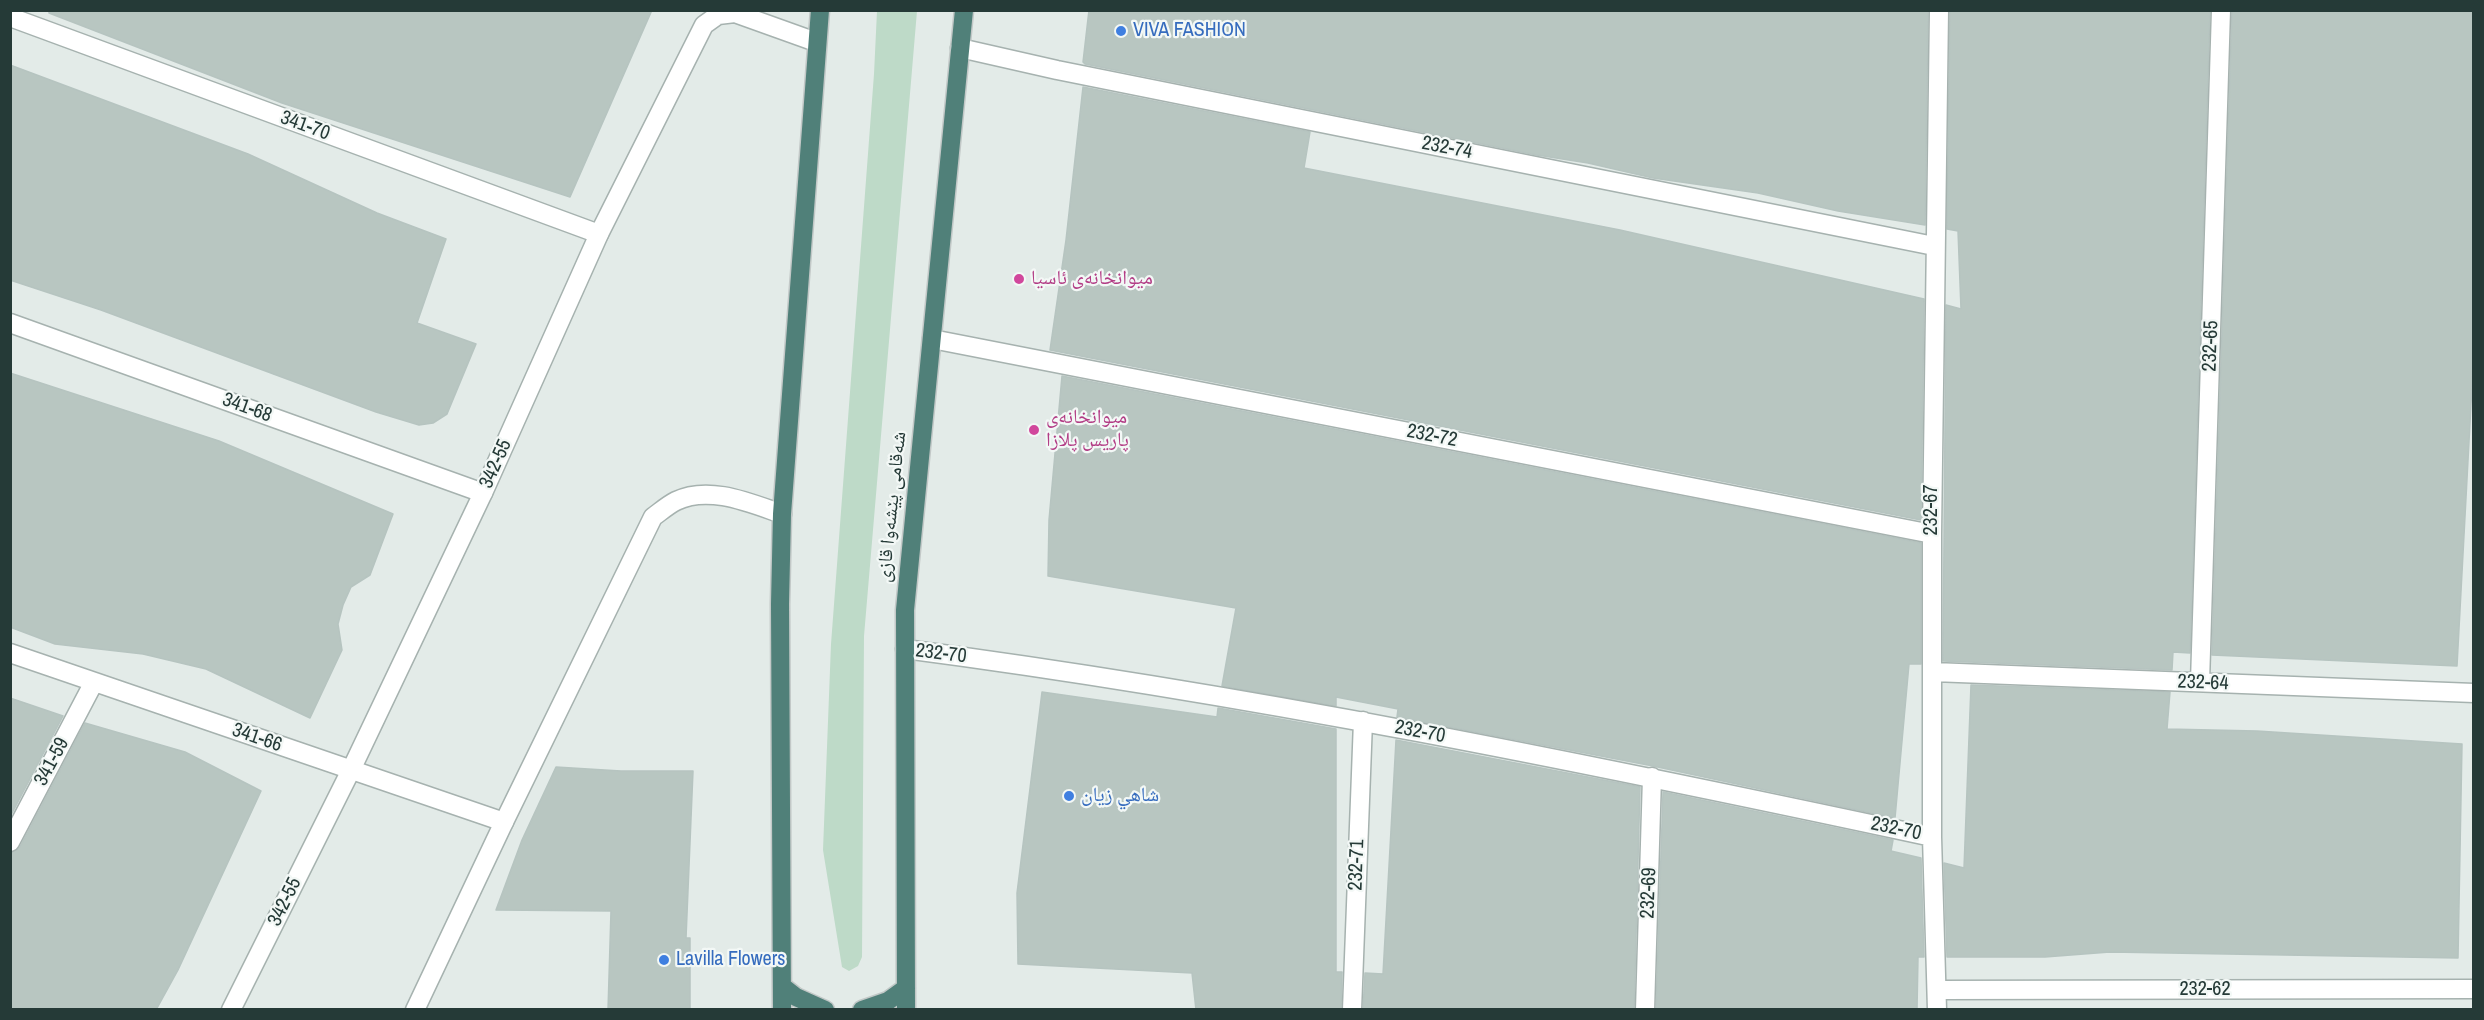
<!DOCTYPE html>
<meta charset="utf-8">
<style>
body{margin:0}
#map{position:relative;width:2484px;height:1020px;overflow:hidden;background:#e3ebe8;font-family:"Archivo Narrow",sans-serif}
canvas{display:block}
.frame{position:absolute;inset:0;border:12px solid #253a37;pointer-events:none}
</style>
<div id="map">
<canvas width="2484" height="1020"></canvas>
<div class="frame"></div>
</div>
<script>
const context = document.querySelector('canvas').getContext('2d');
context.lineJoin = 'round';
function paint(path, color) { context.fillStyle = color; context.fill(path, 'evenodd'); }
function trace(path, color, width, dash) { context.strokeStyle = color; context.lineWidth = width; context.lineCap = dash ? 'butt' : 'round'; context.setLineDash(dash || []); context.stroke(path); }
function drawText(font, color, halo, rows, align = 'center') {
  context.font = font + ' "Archivo Narrow","Noto Naskh Arabic",sans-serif'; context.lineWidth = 4.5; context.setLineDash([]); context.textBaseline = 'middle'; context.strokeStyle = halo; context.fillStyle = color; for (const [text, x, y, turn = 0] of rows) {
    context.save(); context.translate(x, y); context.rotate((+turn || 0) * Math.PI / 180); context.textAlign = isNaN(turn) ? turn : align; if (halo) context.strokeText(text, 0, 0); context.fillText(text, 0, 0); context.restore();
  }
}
paint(new Path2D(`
 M 877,11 L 917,11 L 864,636 L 862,957 L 858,966 L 849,971 L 842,967 L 823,850 L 831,644 L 874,74 Z`), '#bedac8');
const building = new Path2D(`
 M 49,10 L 652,10 L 570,197 L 282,103 L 49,13 Z
 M 1089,10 L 1928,10 L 1925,225 L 1838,211 L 1758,193 L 1653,178 L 1588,163 L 1537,155 L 1085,64 L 1083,62 Z
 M 1950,10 L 2210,10 L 2190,653 L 2173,652 L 2172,670 L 1943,661 L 1946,305 L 1961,309 L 1958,231 L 1947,229 Z
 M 2232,10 L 2474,10 L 2474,348 L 2457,666 L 2212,655 Z
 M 10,65 L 248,154 L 377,213 L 446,239 L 417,323 L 476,344 L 447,414 L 433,423 L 419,425 L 376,412 L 101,310 L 10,280 Z
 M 1083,87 L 1310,132 L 1304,168 L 1620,230 L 1924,299 L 1921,520 L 1050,350 L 1066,240 Z
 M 10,373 L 219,441 L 393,514 L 370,575 L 351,587 L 343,605 L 338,624 L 342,650 L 310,718 L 206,669 L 143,654 L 55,644 L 10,627 Z
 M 1062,376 L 1921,543 L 1921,664 L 1909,664 L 1895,818 L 1653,766 L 1397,717 L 1398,709 L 1336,697 L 1336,706 L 1222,686 L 1236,608 L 1048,576 L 1049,520 Z
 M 1971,685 L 2170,692 L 2167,729 L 2257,731 L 2462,744 L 2458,958 L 2110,952 L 2045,957 L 1947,957 L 1944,863 L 1964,868 Z
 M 1042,692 L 1217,717 L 1218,708 L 1336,729 L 1336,972 L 1342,972 L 1341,1010 L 1196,1010 L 1192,973 L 1018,964 L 1017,893 Z
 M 10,698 L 63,716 L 10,817 Z
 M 85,723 L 185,752 L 261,791 L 178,970 L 156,1010 L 10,1010 L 10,853 L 20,847 Z
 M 1396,740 L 1640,787 L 1634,1010 L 1363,1010 L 1365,973 L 1383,974 Z
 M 556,767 L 621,771 L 693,771 L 686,938 L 690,938 L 690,1010 L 608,1010 L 611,911 L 496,910 L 522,840 Z
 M 1663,792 L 1893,840 L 1891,851 L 1921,858 L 1924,957 L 1918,957 L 1917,1010 L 1656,1010 Z`);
paint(building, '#b8c6c1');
trace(building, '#b6c4c0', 1.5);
const minor = new Path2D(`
 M 10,17 L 599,234
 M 960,48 L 1057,70 L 1934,246
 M 10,323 L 483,493
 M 932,339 L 1932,534
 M 905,649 C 1250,694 1591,764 1932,837
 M 10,653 L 504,822
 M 1933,672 L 2474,693
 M 2200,682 L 2221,10
 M 10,842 L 94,682
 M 1937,990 L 2474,989
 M 1352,1010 L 1363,721
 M 1645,1010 L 1652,777
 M 1937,1010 L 1932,837 L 1932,534 L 1939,10`);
const tertiary = new Path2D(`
 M 231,1010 L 351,770 L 483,493 L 599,234 L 704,25 L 718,15 L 735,13 L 816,42
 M 415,1010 L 504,822 L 653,517 C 660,512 668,505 676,501 C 709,485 750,503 782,514`);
const trunk = new Path2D(`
 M 782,986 L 796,997 L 825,1010
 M 782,1010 L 780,604 L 782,514 L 820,10
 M 862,1010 L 888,1001 L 906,988
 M 906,1010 L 905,610 L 964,10`);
trace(minor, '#a6b2af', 21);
trace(tertiary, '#a6b2af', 21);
trace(trunk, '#c2c8c7', 21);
trace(minor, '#fff', 18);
trace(tertiary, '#fff', 18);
trace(trunk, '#508079', 18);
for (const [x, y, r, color] of [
 [1121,31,6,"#3f7fe0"],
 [1019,279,6,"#d1479c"],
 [1034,430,6,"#d1479c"],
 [1069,796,6,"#3f7fe0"],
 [664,960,6,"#3f7fe0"]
]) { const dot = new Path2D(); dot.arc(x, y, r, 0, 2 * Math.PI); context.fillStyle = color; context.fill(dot); trace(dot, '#f3f8f6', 2); }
drawText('20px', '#366cbe', '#f3f8f6', [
 ["VIVA FASHION",1133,31],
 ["شاهي زيان",1081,796],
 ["Lavilla Flowers",676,960]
], 'left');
drawText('20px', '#253a37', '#f3f8f6', [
 ["341-70",305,126,20],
 ["232-74",1447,148,11],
 ["232-65",2211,346,-88],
 ["341-68",247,408,20],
 ["232-72",1432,436,11],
 ["342-55",496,464,-66],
 ["شەقامی پێشەوا قازی",892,507,-84],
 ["232-67",1932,510,-90],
 ["232-70",941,654,7],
 ["232-64",2203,683,2],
 ["232-70",1420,732,11],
 ["341-66",257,738,19],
 ["341-59",52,762,-62],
 ["232-70",1896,829,12],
 ["232-71",1357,865,-88],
 ["232-69",1649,893,-88],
 ["342-55",285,902,-64],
 ["232-62",2205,990]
]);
drawText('20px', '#b23c85', '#f3f8f6', [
 ["میوانخانەی ئاسیا",1031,279],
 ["میوانخانەی",1046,418],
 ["پاریس پلازا",1046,441]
], 'left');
</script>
